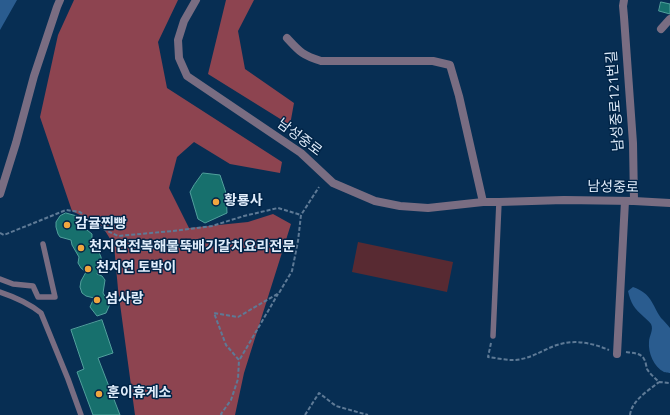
<!DOCTYPE html>
<meta charset="utf-8">
<style>
body{margin:0}
canvas{display:block;background:#072e53}
</style>
<canvas width="670" height="415"></canvas>
<script>
const context = document.querySelector('canvas').getContext('2d');
context.lineJoin = 'round';
function paint(path, color) { context.fillStyle = color; context.fill(path, 'evenodd'); }
function trace(path, color, width, dash) { context.strokeStyle = color; context.lineWidth = width; context.lineCap = dash ? 'butt' : 'round'; context.setLineDash(dash || []); context.stroke(path); }
function drawText(font, color, halo, rows, align = 'center') {
  context.font = font + ' "Titillium Web","Noto Sans KR",sans-serif'; context.lineWidth = 3; context.setLineDash([]); context.textBaseline = 'middle'; context.strokeStyle = halo; context.fillStyle = color; for (const [text, x, y, turn = 0] of rows) {
    context.save(); context.translate(x, y); context.rotate((+turn || 0) * Math.PI / 180); context.textAlign = isNaN(turn) ? turn : align; if (halo) context.strokeText(text, 0, 0); context.fillText(text, 0, 0); context.restore();
  }
}
paint(new Path2D(`
 M 358,242 L 453,262 L 447,292 L 352,272 Z`), '#582a32');
paint(new Path2D(`
 M 74,0 L 178,0 L 158,42 L 167,88 L 282,162 L 280,173 L 230,164 L 194,142 L 177,157 L 169,188 L 189,228 L 248,222 L 273,214 L 291,224 L 244,373 L 235,415 L 135,415 L 118,289 L 114,245 L 102,226 L 72,211 L 40,117 L 58,35 Z
 M 226,0 L 254,0 L 238,31 L 245,69 L 294,103 L 290,125 L 208,74 Z`), '#8d4450');
paint(new Path2D(`
 M 0,0 L 17,0 L 0,30 Z
 M 633,287 C 652,294 651,303 661,318 C 664,321 667,324 670,328 L 670,373 C 669,373 664,372 664,372 C 654,367 648,353 649,342 C 649,336 654,330 651,324 C 649,321 646,319 644,317 C 634,308 631,304 628,291 Z`), '#2a5c8f');
const building = new Path2D(`
 M 661,2 L 670,4 L 670,14 L 659,11 Z
 M 203,173 L 220,175 L 226,193 L 227,213 L 205,223 L 198,219 L 190,192 L 194,185 Z
 M 66,213 L 77,216 L 82,229 L 87,230 L 92,234 L 92,248 L 98,250 L 101,257 L 102,263 L 97,274 L 102,276 L 105,280 L 103,293 L 110,304 L 106,313 L 97,316 L 90,307 L 94,298 L 86,296 L 82,293 L 80,287 L 81,281 L 86,272 L 81,268 L 78,263 L 79,257 L 72,245 L 71,240 L 60,237 L 58,234 L 56,227 L 56,222 L 60,216 Z
 M 102,320 L 113,353 L 98,358 L 120,415 L 93,415 L 77,372 L 84,369 L 71,330 Z`);
paint(building, '#17706d');
trace(building, '#51a09c', 1);
trace(new Path2D(`
 M 0,233 L 4,235 L 66,210 L 80,212 L 97,226 L 118,236 L 173,231 L 212,226 L 244,216 L 278,208 L 301,215
 M 491,343 L 488,357 C 496,358 505,360 513,360 C 529,360 542,350 557,345 C 575,339 592,343 609,350
 M 626,352 C 633,353 641,353 644,359 C 646,362 646,366 647,369 C 650,374 655,378 659,382 L 670,383
 M 240,359 L 278,294
 M 222,415 L 221,414 L 231,400 L 238,379 L 239,360 L 226,345 L 214,313 L 238,317 L 279,293 L 292,271 L 298,241 L 301,215 L 319,187
 M 305,415 L 319,393 L 336,406 L 368,415
 M 630,415 C 632,400 648,391 659,382`), '#5e7a96', 2, [4, 2]);
trace(new Path2D(`
 M 0,279 L 13,284 L 33,286 L 38,297 L 55,297 L 43,244
 M 0,292 C 15,297 29,303 41,313 L 68,379 L 81,415
 M 493,336 L 499,202`), '#796d82', 5.5);
trace(new Path2D(`
 M 624,0 L 623,6 L 624,17 L 633,143 L 634,201
 M 661,29 L 670,19
 M 287,38 C 300,52 302,55 321,61 L 433,61 L 450,65 L 459,96 L 483,202
 M 617,354 L 625,201`), '#796d82', 8);
trace(new Path2D(`
 M 196,0 L 184,21 L 178,40 L 179,58 L 187,76 L 301,153 L 333,183 L 375,201 L 400,206 L 428,208 L 483,202 L 499,202 L 564,200 L 634,201 L 670,203
 M 0,194 L 16,143 L 34,76 L 57,7 L 60,0`), '#796d82', 8);
for (const [x, y, r, color] of [
 [216,202,4,"#f0a63f"],
 [67,225,4,"#f0a63f"],
 [81,248,4,"#f0a63f"],
 [88,269,4,"#f0a63f"],
 [97,300,4,"#f0a63f"],
 [99,394,4,"#f0a63f"]
]) { const dot = new Path2D(); dot.arc(x, y, r, 0, 2 * Math.PI); context.fillStyle = color; context.fill(dot); trace(dot, '#002447', 1.5); }
drawText('14px', '#e0edfb', '#002447', [
 ["남성중로121번길",616,101,-94],
 ["남성중로",299,138,37],
 ["남성중로",613,188,1]
]);
drawText('bold 14px', '#e0edfb', '#002447', [
 ["황룡사",224,202],
 ["감귤찐빵",75,225],
 ["천지연전복해물뚝배기갈치요리전문",89,248],
 ["천지연 토박이",96,269],
 ["섬사랑",105,300],
 ["훈이휴게소",107,394]
], 'left');
</script>
